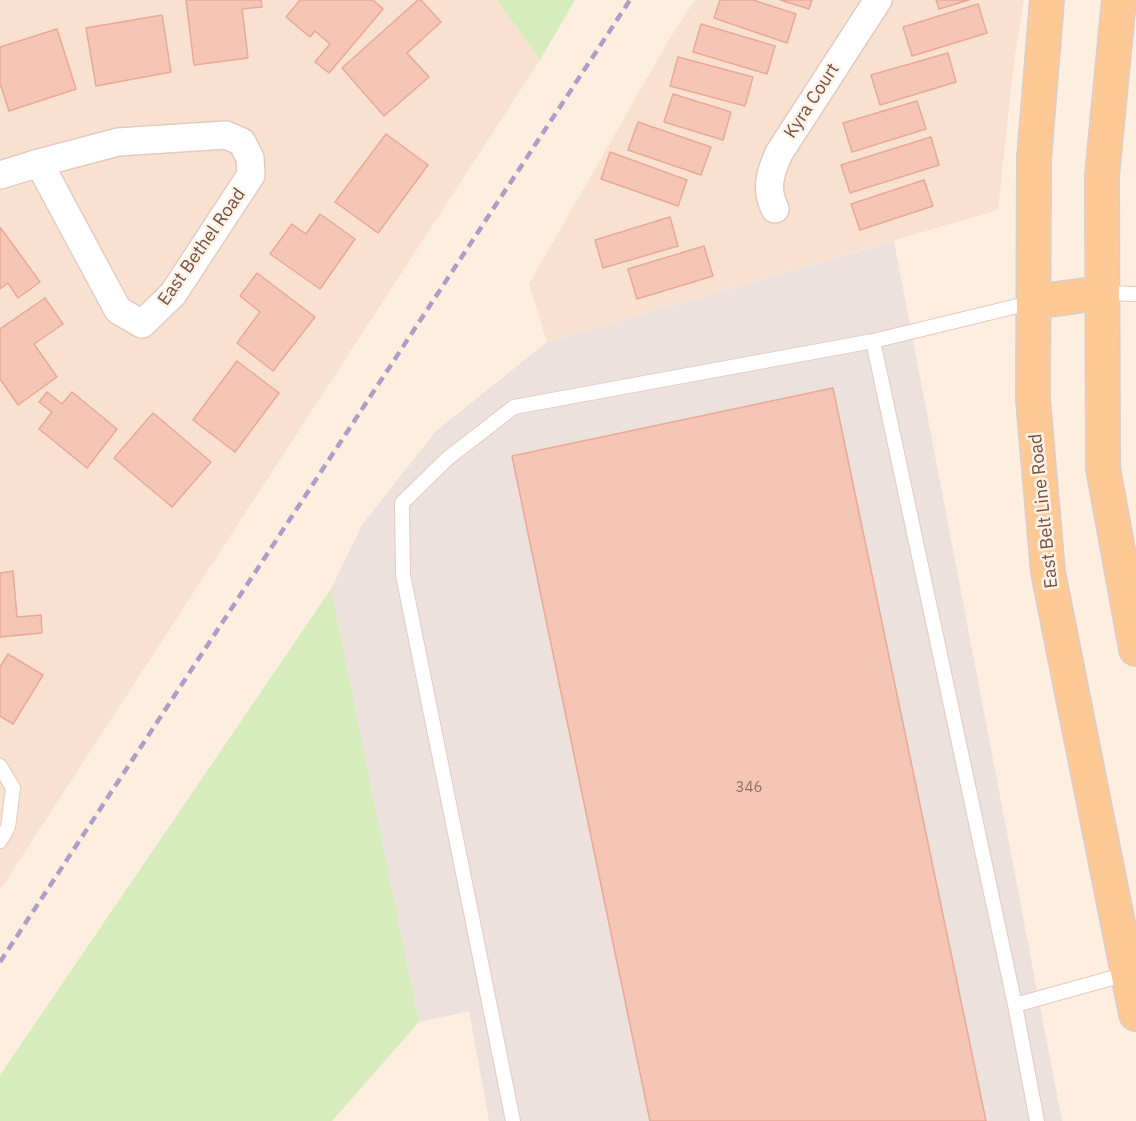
<!DOCTYPE html>
<style>
body{margin:0}
canvas{display:block;background:#feeee0}
</style>
<canvas width="1136" height="1121"></canvas>
<script>
const context = document.querySelector('canvas').getContext('2d');
context.lineJoin = 'round';
function paint(path, color) { context.fillStyle = color; context.fill(path, 'evenodd'); }
function trace(path, color, width, dash) { context.strokeStyle = color; context.lineWidth = width; context.lineCap = dash ? 'butt' : 'round'; context.setLineDash(dash || []); context.stroke(path); }
function drawText(font, color, halo, rows, align = 'center') {
  context.font = font + ' "IBM Plex Sans",sans-serif'; context.lineWidth = 5; context.setLineDash([]); context.textBaseline = 'middle'; context.strokeStyle = halo; context.fillStyle = color; for (const [text, x, y, turn = 0] of rows) {
    context.save(); context.translate(x, y); context.rotate((+turn || 0) * Math.PI / 180); context.textAlign = isNaN(turn) ? turn : align; if (halo) context.strokeText(text, 0, 0); context.fillText(text, 0, 0); context.restore();
  }
}
paint(new Path2D(`
 M 0,0 L 497,0 L 540,60 L 0,890 Z
 M 695,0 L 1024,0 L 1014,62 L 998,210 L 547,342 L 529,284 L 670,38 Z`), '#f8e1d1');
paint(new Path2D(`
 M 894,241 L 1062,1121 L 489,1121 L 469,1011 L 419,1022 L 331,589 L 362,525 L 436,431 L 547,342 Z`), '#ece1dc');
paint(new Path2D(`
 M 497,0 L 575,0 L 540,60 Z
 M 331,589 L 419,1022 L 332,1121 L 0,1121 L 0,1075 Z`), '#d7ecbd');
const building = new Path2D(`
 M 186,0 L 261,0 L 262,7 L 242,9 L 248,58 L 194,65 Z
 M 300,0 L 373,0 L 383,9 L 329,73 L 315,62 L 330,44 L 315,31 L 310,37 L 286,17 Z
 M 418,0 L 421,0 L 441,22 L 407,53 L 429,77 L 384,116 L 342,68 Z
 M 720,0 L 753,0 L 796,14 L 787,43 L 714,18 Z
 M 780,0 L 812,0 L 809,9 Z
 M 936,0 L 969,0 L 939,9 Z
 M 978,4 L 987,33 L 912,56 L 903,27 Z
 M 162,15 L 171,72 L 96,86 L 86,28 Z
 M 701,24 L 775,46 L 767,74 L 693,52 Z
 M 57,29 L 76,89 L 9,111 L 0,83 L 0,47 Z
 M 948,53 L 956,82 L 880,105 L 871,75 Z
 M 678,57 L 753,77 L 745,106 L 670,86 Z
 M 673,94 L 731,112 L 723,140 L 664,122 Z
 M 917,101 L 926,129 L 852,152 L 843,123 Z
 M 638,122 L 711,147 L 701,175 L 628,150 Z
 M 386,134 L 428,165 L 378,233 L 335,202 Z
 M 931,137 L 939,165 L 850,193 L 841,165 Z
 M 610,152 L 687,180 L 678,206 L 601,179 Z
 M 924,180 L 933,206 L 860,230 L 851,204 Z
 M 320,214 L 355,239 L 320,289 L 270,254 L 292,224 L 306,234 Z
 M 670,217 L 678,246 L 603,268 L 595,240 Z
 M 0,227 L 40,282 L 18,298 L 8,283 L 0,289 Z
 M 704,246 L 713,276 L 637,299 L 628,269 Z
 M 257,273 L 315,317 L 273,371 L 237,343 L 260,312 L 240,296 Z
 M 45,298 L 63,324 L 34,344 L 57,377 L 18,405 L 0,379 L 0,329 Z
 M 237,361 L 279,393 L 235,452 L 193,420 Z
 M 833,388 L 986,1121 L 650,1121 L 512,456 Z
 M 47,392 L 62,404 L 72,392 L 117,429 L 87,468 L 39,429 L 52,412 L 39,402 Z
 M 153,413 L 211,462 L 172,507 L 114,458 Z
 M 13,571 L 17,617 L 41,615 L 42,633 L 0,637 L 0,573 Z
 M 8,654 L 43,675 L 13,724 L 0,716 L 0,667 Z`);
paint(building, '#f5c6b5');
trace(building, '#e9a995', 1.5);
const lane = new Path2D(`
 M 1102,293 L 1136,294
 M 1034,302 L 873,341 L 1015,1005 L 1130,973
 M 0,766 L 13,788 L 8,827 L 0,841
 M 1015,1005 L 1037,1121
 M 513,1121 L 403,575 L 402,503 L 448,458 L 514,407 L 873,341`);
const street = new Path2D(`
 M 226,135 L 242,142 L 250,158 L 251,175 L 173,294 L 142,324 L 118,310 L 39,163 L 118,142 Z
 M 0,175 L 39,163
 M 775,209 C 765,189 770,173 779,153 L 878,0`);
const primary = new Path2D(`
 M 1047,0 L 1034,159 L 1033,400 L 1048,572 L 1136,1014
 M 1119,0 L 1102,176 L 1103,468 L 1136,649
 M 1034,302 L 1101,293`);
trace(lane, '#e4cabe', 16);
trace(street, '#e4cabe', 30);
trace(primary, '#d9cecb', 36);
trace(lane, '#fff', 14);
trace(street, '#fff', 27);
trace(primary, '#ffc995', 33);
trace(new Path2D(`
 M 0,962 L 630,0`), '#ae9ec7', 4.5, [9, 6]);
drawText('15px', '#966e61', null, [
 ["346",749,788]
]);
drawText('18px', '#765045', '#fff2e7', [
 ["Kyra Court",812,101,-57],
 ["East Bethel Road",202,247,-55],
 ["East Belt Line Road",1044,511,-96]
]);
</script>
